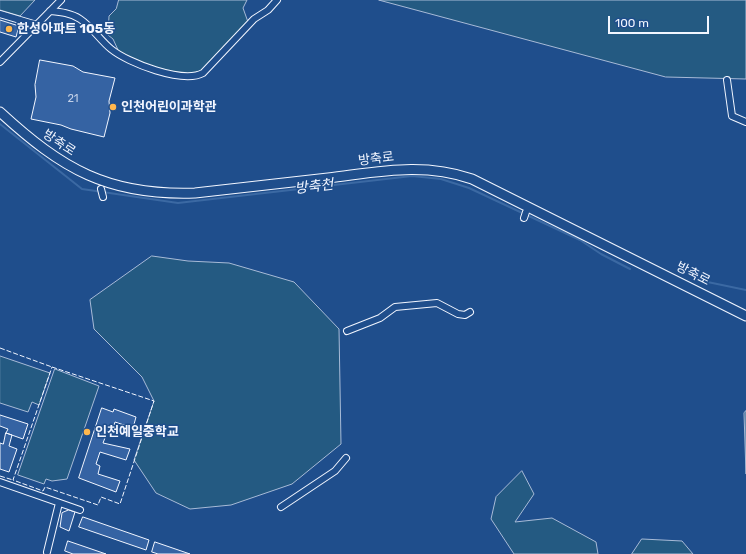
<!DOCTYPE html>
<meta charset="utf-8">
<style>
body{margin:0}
#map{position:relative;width:746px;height:554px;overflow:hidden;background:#1f4e8c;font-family:Rubik,sans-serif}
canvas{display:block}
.scale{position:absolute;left:608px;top:16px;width:101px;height:18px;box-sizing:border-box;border:2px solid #f2f6ff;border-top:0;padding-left:5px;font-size:12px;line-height:14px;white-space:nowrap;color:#f2f6ff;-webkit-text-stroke:3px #1f4e8c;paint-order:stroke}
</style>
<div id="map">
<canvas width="746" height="554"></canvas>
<div class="scale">100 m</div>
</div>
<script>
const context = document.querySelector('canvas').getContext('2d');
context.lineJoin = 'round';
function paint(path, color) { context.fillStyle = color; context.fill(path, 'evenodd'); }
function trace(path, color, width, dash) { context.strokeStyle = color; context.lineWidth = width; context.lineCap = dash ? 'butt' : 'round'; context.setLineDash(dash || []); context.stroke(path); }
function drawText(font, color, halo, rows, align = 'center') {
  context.font = font + ' Rubik,"Noto Sans KR",sans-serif'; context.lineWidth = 3; context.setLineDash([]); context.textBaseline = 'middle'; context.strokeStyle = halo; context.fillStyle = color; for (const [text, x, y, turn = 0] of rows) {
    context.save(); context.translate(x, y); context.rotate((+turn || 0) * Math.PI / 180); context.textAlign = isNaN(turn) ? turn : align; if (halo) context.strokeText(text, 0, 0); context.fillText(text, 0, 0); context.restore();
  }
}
const green = new Path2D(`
 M 0,0 L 35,0 L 20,16 L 0,10 Z
 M 119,0 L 247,0 L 243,8 L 248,22 L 204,69 C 182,83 140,62 119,52 L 113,39 L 108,35 L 109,16 L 116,9 Z
 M 379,0 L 746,0 L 746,79 L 666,77 Z
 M 152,256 L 188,261 L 229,263 L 294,282 L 339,329 L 341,444 L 292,484 L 231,505 L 190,509 L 156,493 L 134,460 L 154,401 L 142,377 L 94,329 L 90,300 Z
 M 0,356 L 50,373 L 39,405 L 32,402 L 28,412 L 0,403 Z
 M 55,369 L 99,386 L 67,479 L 52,481 L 46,479 L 44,484 L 18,475 Z
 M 746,411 L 746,474 L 744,413 Z
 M 522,471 L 534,494 L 515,522 L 552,518 L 596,542 L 598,554 L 514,554 L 491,519 L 496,497 Z
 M 642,539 L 682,541 L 693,554 L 632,554 Z`);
paint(green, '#245a82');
trace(green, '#a8bbd7', 1);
trace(new Path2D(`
 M 0,124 L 82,189 L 178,203 L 412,176 L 441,179 L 469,188 L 580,240 L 601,254 L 630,269
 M 698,280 L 746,290`), '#3b69a3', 2);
const building = new Path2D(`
 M 0,20 L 19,26 L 16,37 L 0,32 Z
 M 40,60 L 73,66 L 83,72 L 115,78 L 109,101 L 110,113 L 104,137 L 71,129 L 61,125 L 31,119 L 36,97 L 35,85 Z
 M 102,408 L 113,412 L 114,409 L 136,417 L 133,428 L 115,422 L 112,432 L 108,430 L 103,443 L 130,449 L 126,460 L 100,452 L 96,464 L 100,466 L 98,474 L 120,481 L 116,492 L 79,478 Z
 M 0,415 L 28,424 L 23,439 L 6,433 L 8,429 L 0,426 Z
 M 6,433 L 12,435 L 9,446 L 17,449 L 9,472 L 0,469 L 0,443 L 3,444 Z
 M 69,510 L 75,512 L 69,531 L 60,527 L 62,513 Z
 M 83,517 L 149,540 L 146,550 L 79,527 Z
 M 68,541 L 106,554 L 73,554 L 65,551 Z
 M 155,542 L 190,554 L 158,554 L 152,552 Z`);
paint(building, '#3563a3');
trace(building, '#f2f6ff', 1);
const street = new Path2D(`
 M 50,11 C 60,12 71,13 80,19 C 92,27 100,40 111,49 C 128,63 183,84 203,73 L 254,19 L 268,10 L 277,0
 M 0,14 L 37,25
 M 0,62 L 61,0
 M 727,80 L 732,116 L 746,122
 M 101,189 L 103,197
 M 524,218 L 526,212
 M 347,331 L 380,318 L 395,307 L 437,303 L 458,314 L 465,315 L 470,312
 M 0,482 L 80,510
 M 281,507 L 335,471 L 346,458
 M 47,552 L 59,503`);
const secondary = new Path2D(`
 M 0,112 C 62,169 108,196 195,193 C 239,188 284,183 328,178 C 379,172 422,162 472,179 L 746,316`);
trace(street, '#f2f6ff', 8);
trace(secondary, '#f2f6ff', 11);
trace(street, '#1f4e8c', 6);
trace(secondary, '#1f4e8c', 9);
trace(new Path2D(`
 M 0,348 L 52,367
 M 52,367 L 154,401 L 120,504 L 101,497 L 98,505 L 45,487 L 43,491 L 13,480 Z
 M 0,476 L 13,480`), '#f2f6ff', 1, [5, 2]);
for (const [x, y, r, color] of [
 [9,29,4,"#ffb74d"],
 [113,107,4,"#ffb74d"],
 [87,432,4,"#ffb74d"]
]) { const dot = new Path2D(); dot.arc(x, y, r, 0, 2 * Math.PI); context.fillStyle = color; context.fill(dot); trace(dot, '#1f4e8c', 1.5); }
drawText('11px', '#c3d1e8', null, [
 ["21",73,99]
]);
drawText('bold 13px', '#f2f6ff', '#1f4e8c', [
 ["한성아파트 105동",17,29],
 ["인천어린이과학관",121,107],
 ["인천예일중학교",95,432]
], 'left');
drawText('13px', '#f2f6ff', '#1f4e8c', [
 ["방축로",59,143,33],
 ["방축로",376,159,-7],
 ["방축로",693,274,27]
]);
drawText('italic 14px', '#f2f6ff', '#1f4e8c', [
 ["방축천",314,187,-7]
]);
</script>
